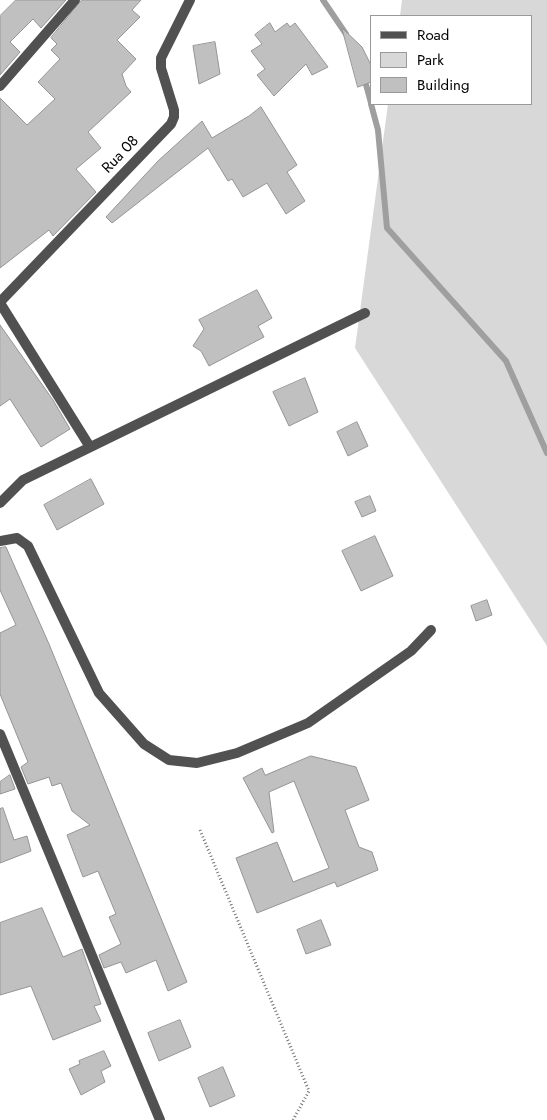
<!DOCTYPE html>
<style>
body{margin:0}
#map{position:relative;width:547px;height:1120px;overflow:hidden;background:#fff;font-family:Jost,sans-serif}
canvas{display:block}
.legend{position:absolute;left:370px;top:15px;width:162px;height:90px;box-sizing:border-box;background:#fff;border:1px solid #999;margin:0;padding:6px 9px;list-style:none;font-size:15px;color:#000}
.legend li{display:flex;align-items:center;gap:10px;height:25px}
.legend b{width:25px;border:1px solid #999}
</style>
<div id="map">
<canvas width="547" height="1120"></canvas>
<ul class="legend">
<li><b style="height:6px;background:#515151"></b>Road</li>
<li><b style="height:14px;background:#d8d8d8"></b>Park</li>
<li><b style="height:14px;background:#c0c0c0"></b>Building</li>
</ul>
</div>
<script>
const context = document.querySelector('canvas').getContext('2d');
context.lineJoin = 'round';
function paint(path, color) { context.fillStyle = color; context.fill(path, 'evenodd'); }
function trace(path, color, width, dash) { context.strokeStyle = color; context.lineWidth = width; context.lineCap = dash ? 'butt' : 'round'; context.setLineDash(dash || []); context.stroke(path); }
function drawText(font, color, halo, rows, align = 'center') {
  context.font = font + ' Jost,sans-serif'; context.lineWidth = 4.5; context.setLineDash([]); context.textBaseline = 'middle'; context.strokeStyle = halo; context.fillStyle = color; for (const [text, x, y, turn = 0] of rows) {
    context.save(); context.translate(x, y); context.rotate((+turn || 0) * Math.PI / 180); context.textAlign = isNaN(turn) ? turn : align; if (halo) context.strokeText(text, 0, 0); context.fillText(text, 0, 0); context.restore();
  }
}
paint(new Path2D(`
 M 402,0 L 547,0 L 547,646 L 355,348 L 388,104 L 531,104 L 531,16 L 400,16 Z`), '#d8d8d8');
trace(new Path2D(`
 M 323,0 L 346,34
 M 364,77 L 371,103
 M 371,104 L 378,130 L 387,228 L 506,361 L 547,453`), '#9f9f9f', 6);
const building = new Path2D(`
 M 16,0 L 66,0 L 41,28 L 33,19 L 10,42 L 20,52 L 0,75 L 0,16 Z
 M 82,0 L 141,0 L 132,10 L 140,17 L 117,40 L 136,59 L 122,74 L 126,86 L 131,92 L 88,132 L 101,148 L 76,169 L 96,192 L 53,236 L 49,230 L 0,268 L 0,98 L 27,125 L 55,99 L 38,82 L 60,59 L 51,50 L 57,44 L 51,38 Z
 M 270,23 L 275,32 L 287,23 L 290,27 L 295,23 L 328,67 L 312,75 L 306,64 L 274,96 L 257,75 L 265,69 L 251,51 L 262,44 L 255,35 Z
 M 342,28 L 362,47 L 371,65 L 371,82 L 358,87 Z
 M 215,42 L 220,74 L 199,84 L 193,46 Z
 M 261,107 L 297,165 L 287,172 L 305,201 L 286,214 L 267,183 L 243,197 L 232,179 L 228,181 L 208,148 L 112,223 L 106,217 L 158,161 L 202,121 L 212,138 L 249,116 Z
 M 257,290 L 272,318 L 258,326 L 264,337 L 209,366 L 201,351 L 193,346 L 204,329 L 199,320 Z
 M 0,325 L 53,400 L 70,429 L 41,447 L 10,399 L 0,406 Z
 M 305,378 L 318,412 L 289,426 L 273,392 Z
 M 357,422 L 368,446 L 348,456 L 337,432 Z
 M 91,479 L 104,504 L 57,530 L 44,505 Z
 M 370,496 L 376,511 L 362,517 L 355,502 Z
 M 375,536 L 393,576 L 361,591 L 342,551 Z
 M 6,547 L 49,644 L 187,982 L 168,991 L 156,960 L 126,973 L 121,962 L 104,968 L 99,955 L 121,944 L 109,917 L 116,914 L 98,871 L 83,877 L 67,835 L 90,825 L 72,811 L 61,783 L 52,786 L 49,777 L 28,784 L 21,767 L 28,762 L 0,694 L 0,633 L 16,625 L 0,590 L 0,548 Z
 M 487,600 L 492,615 L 476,621 L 471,606 Z
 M 311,756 L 356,767 L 369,800 L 345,810 L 359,847 L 372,852 L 378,870 L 337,887 L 335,882 L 257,913 L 236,858 L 277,842 L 293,882 L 329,868 L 294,781 L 269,792 L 274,832 L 272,833 L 243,778 L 262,768 L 265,775 Z
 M 10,775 L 15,789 L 0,794 L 0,782 Z
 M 3,808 L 14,840 L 27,836 L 31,851 L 0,863 L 0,809 Z
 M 42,908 L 63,957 L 82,949 L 101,1004 L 94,1006 L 101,1021 L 53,1040 L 31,986 L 0,995 L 0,923 Z
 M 321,920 L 331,945 L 306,954 L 297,930 Z
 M 180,1020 L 191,1047 L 159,1061 L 148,1033 Z
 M 104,1051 L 111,1066 L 101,1071 L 105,1082 L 81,1095 L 69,1069 L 80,1064 L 79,1061 Z
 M 223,1067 L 235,1096 L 210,1107 L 198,1078 Z`);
paint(building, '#c0c0c0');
trace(building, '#959595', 1);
trace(new Path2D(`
 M 200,830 L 309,1091 L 293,1120`), '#737373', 3, [1, 2.5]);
trace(new Path2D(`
 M 0,86 L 75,0
 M 0,302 L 171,124 L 174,117 L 174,110 L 161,68 L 161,58 L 190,0
 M 0,303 L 90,447
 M 0,503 L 23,480 L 365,313
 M 0,541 L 17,538 L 28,546 L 99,693 L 144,744 L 169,760 L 197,763 L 237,753 L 308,723 L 411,651 L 431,630
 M 0,734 L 160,1120`), '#515151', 10);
drawText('15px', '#000', '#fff', [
 ["Rua 08",121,155,-46]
]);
</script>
